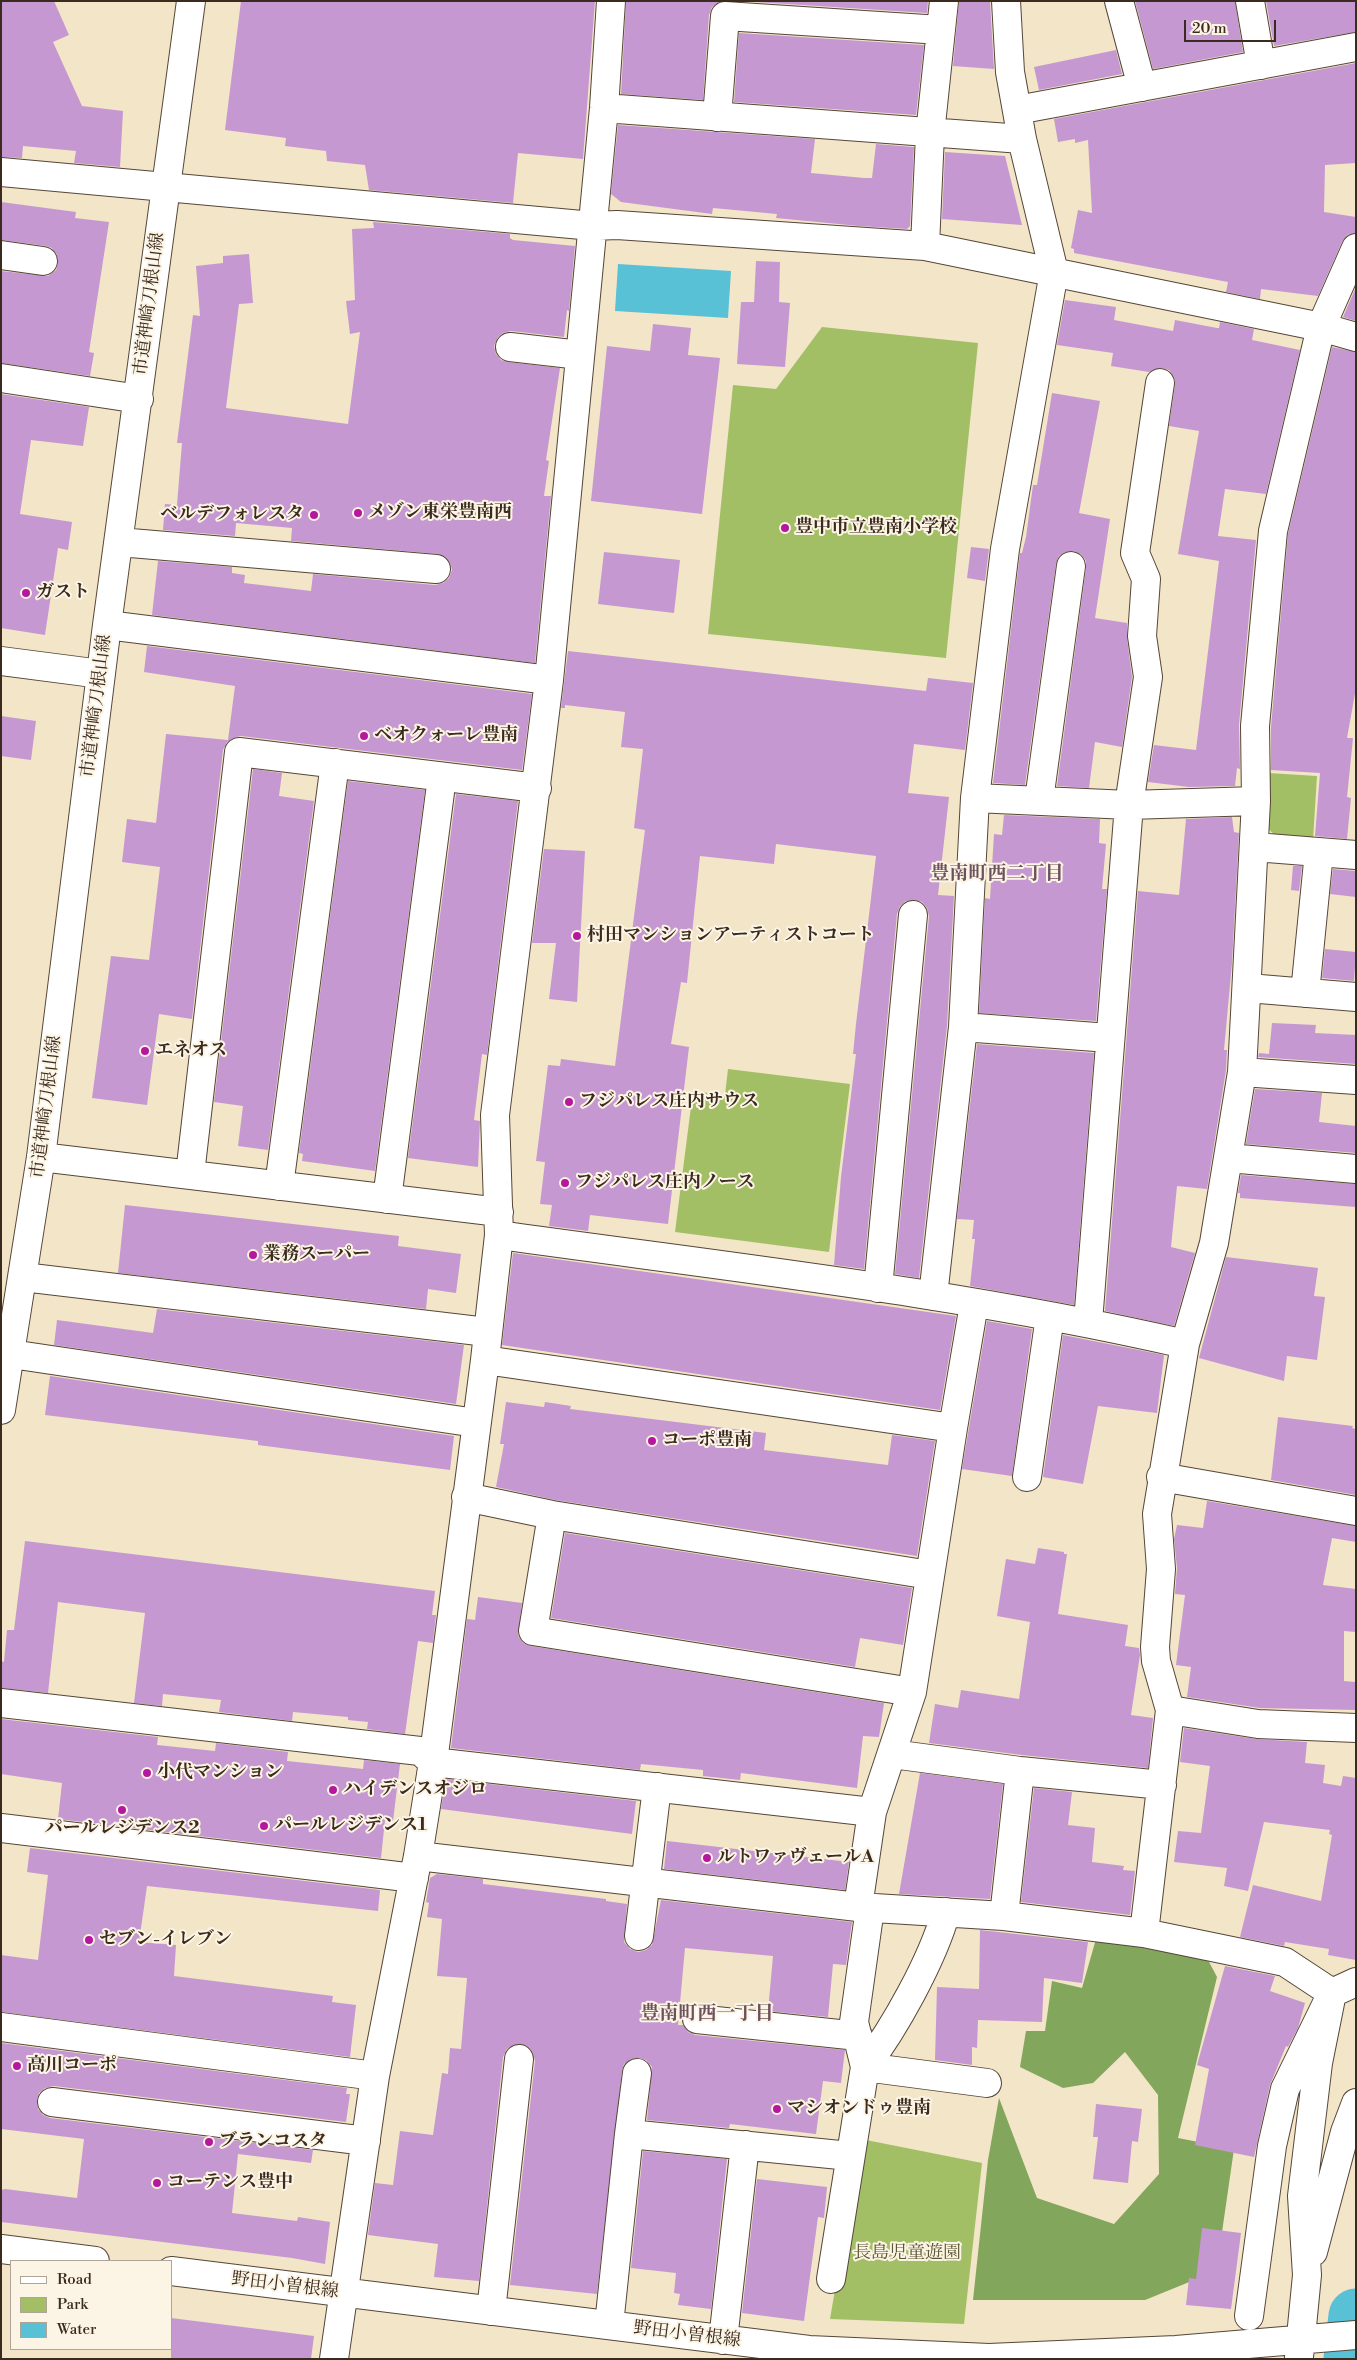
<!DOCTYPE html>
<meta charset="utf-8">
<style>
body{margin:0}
#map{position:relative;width:1357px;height:2360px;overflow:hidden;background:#f2e5c8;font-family:"Libre Bodoni",serif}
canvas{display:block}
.frame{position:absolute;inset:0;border:2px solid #3b2a1e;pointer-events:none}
.legend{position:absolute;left:10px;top:2260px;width:162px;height:90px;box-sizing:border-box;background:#fcf5e5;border:1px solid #afa495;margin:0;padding:6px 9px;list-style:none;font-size:15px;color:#3b2a1e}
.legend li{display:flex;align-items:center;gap:10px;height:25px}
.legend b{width:25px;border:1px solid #afa495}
.scale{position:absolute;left:1184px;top:20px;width:92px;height:22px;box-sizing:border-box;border:2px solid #3b2a1e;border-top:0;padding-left:6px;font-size:15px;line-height:18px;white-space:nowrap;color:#3b2a1e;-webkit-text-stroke:4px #fcf5e5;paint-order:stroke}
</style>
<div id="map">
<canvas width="1357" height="2360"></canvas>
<div class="frame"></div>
<ul class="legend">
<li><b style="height:6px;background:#fff"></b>Road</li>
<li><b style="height:14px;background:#a3bf66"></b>Park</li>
<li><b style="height:14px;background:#59c1d6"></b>Water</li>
</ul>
<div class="scale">20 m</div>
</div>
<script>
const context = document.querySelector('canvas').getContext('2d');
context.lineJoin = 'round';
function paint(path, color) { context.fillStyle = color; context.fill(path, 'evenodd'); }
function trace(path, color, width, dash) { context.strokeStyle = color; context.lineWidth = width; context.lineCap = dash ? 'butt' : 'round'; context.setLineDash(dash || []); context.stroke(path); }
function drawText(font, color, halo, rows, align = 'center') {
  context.font = font + ' "Libre Bodoni","Noto Serif JP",serif'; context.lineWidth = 4; context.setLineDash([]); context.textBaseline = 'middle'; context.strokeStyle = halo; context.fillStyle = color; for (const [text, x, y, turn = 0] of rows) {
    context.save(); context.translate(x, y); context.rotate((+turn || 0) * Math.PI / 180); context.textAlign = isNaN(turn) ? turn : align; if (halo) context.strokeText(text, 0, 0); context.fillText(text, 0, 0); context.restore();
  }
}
paint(new Path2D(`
 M 822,327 L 978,343 L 946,658 L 708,634 L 733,385 L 776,389 Z
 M 1268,773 L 1317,776 L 1313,840 L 1277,837 L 1265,826 Z
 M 728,1069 L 850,1084 L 829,1252 L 675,1232 L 693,1091 L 725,1095 Z
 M 861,2139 L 982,2163 L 964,2324 L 830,2319 Z`), '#a3bf66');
paint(new Path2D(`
 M 1096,1939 L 1208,1960 L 1217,1977 L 1178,2138 L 1234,2149 L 1220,2246 L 1209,2274 L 1145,2300 L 973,2300 L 988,2160 L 999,2098 L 1037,2198 L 1114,2224 L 1159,2174 L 1158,2095 L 1125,2052 L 1093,2083 L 1063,2088 L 1020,2067 L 1026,2031 L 1045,2031 L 1052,1981 L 1082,1988 Z`), '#82a65b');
paint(new Path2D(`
 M 618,264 L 731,271 L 728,318 L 615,311 Z`), '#59c1d6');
trace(new Path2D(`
 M 1351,2359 L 1356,2316`), '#59c1d6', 55);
paint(new Path2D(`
 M 1,1 L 54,1 L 69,35 L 53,42 L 82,106 L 123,111 L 120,167 L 74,163 L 76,151 L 23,146 L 22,158 L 1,157 Z
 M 241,1 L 595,1 L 583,159 L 518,153 L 513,203 L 369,190 L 365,165 L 327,161 L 326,151 L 285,146 L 286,138 L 225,130 Z
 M 626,1 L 721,1 L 712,7 L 709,15 L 703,100 L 621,94 Z
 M 739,1 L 928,1 L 927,13 Z
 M 959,1 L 990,1 L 994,69 L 953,66 Z
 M 1135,1 L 1235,1 L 1243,52 L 1153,69 Z
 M 1266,1 L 1356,1 L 1356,32 L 1274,46 Z
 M 739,33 L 924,45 L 916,115 L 734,102 Z
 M 1116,50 L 1122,74 L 1039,90 L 1034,67 Z
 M 1356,63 L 1356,163 L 1325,165 L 1324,212 L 1356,217 L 1356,233 L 1347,235 L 1342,242 L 1318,296 L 1261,289 L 1260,299 L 1226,292 L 1228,282 L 1074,253 L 1074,249 L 1071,248 L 1078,210 L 1092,213 L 1088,140 L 1075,143 L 1075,139 L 1058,142 L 1054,119 Z
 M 618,125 L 815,139 L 811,173 L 864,178 L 872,178 L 876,144 L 914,147 L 910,226 L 907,229 L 859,226 L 776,218 L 777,214 L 713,208 L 712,214 L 621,202 L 611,194 Z
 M 945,152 L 1005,156 L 1022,225 L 942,219 Z
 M 1,202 L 76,212 L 75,218 L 109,222 L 89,352 L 94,353 L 90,376 L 1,363 L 1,271 L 48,276 L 56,270 L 58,263 L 57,255 L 52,248 L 46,246 L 1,240 Z
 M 373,222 L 510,234 L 510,238 L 513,240 L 575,246 L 569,311 L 567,310 L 564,337 L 511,331 L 503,333 L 498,337 L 494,346 L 496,354 L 501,360 L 508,362 L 560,368 L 546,460 L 549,461 L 544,496 L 551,496 L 535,663 L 152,615 L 158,561 L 232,567 L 232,573 L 245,575 L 244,583 L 311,591 L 313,574 L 435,585 L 443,583 L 449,578 L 452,570 L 450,563 L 445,557 L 438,554 L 291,541 L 292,528 L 236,523 L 235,536 L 163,530 L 165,504 L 177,505 L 182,443 L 177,443 L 193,315 L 200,316 L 196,266 L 223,263 L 223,256 L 249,254 L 253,303 L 239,304 L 226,408 L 348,424 L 360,332 L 350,334 L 346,301 L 355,300 L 352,229 L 374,228 Z
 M 756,261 L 780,262 L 779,302 L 790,303 L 785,367 L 737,364 L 741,302 L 754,302 Z
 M 1356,287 L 1356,321 L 1343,317 Z
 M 1065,300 L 1116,307 L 1114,320 L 1173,331 L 1175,320 L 1217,328 L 1219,328 L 1220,322 L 1254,329 L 1252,340 L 1300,350 L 1266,494 L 1225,489 L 1218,536 L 1256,540 L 1239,725 L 1240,769 L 1237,768 L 1235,786 L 1189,787 L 1148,782 L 1154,745 L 1196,750 L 1219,561 L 1178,554 L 1199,431 L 1169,426 L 1175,385 L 1174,377 L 1169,370 L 1162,368 L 1149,372 L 1111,366 L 1113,353 L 1057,345 Z
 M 653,324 L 691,328 L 688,355 L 720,358 L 702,514 L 591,501 L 607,346 L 650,351 Z
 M 1332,347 L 1356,352 L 1356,688 L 1347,738 L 1353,738 L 1347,797 L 1351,798 L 1347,839 L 1315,836 L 1320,773 L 1271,770 L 1271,727 L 1288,534 Z
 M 1052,393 L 1100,401 L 1079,513 L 1110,519 L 1095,618 L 1127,623 L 1127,638 L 1132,677 L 1122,747 L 1095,742 L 1089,788 L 1057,786 L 1086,568 L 1086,561 L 1081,554 L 1073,551 L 1065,552 L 1059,556 L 1056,564 L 1025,785 L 993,783 L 1020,553 L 1022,553 L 1026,537 L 1033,485 L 1037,485 Z
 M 1,394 L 89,407 L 83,446 L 31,440 L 20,514 L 72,522 L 68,550 L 58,548 L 45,635 L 1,628 Z
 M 971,547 L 989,549 L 985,581 L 967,578 Z
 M 604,552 L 680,560 L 674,613 L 598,604 Z
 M 147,646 L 532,694 L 522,770 L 241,736 L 233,738 L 227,742 L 223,750 L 192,1019 L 159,1014 L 147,1105 L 92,1098 L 111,956 L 149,960 L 160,867 L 122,862 L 127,819 L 156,823 L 166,734 L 228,740 L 235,686 L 144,672 Z
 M 568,651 L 926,691 L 928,678 L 973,683 L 965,750 L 914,744 L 908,793 L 949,797 L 938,895 L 954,896 L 947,1026 L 919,1278 L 895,1274 L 929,916 L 927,908 L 922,902 L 915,900 L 906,901 L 900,906 L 897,914 L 864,1269 L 834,1265 L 841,1177 L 856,1054 L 853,1054 L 856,1024 L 876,856 L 776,844 L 774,864 L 700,856 L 687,983 L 681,982 L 671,1044 L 689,1047 L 668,1224 L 590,1215 L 588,1231 L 549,1226 L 552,1205 L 540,1204 L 545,1162 L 536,1161 L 548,1065 L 560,1066 L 561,1059 L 615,1066 L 645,830 L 634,828 L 643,749 L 621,747 L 625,712 L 565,705 L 565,708 L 561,708 Z
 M 1,716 L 36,721 L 31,760 L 1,756 Z
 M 253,769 L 282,773 L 279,796 L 314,801 L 268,1150 L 238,1146 L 243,1106 L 214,1102 Z
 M 348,781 L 425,790 L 375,1171 L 302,1161 L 303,1154 L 299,1153 Z
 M 456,794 L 518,801 L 487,1055 L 482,1054 L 474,1120 L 480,1121 L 478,1167 L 408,1158 Z
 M 1004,815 L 1100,819 L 1099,843 L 1106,844 L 1102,889 L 1107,889 L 1096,1021 L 979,1013 L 985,898 L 990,899 L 994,834 L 1002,835 Z
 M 1232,817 L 1234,832 L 1239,833 L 1232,963 L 1224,1050 L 1227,1050 L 1226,1070 L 1207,1189 L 1177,1186 L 1171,1247 L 1195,1253 L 1174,1326 L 1105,1311 L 1138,891 L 1179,895 L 1186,819 Z
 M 544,849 L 585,851 L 577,1002 L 549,999 L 556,943 L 532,943 Z
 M 1293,866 L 1302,866 L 1299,891 L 1291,890 Z
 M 1333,869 L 1356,871 L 1356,897 L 1330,894 Z
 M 1325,949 L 1356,952 L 1354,981 L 1322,978 Z
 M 1272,1023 L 1316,1025 L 1315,1033 L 1356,1035 L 1356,1064 L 1258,1057 L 1259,1053 L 1269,1054 Z
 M 977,1044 L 1094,1053 L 1074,1305 L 970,1286 L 975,1239 L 972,1239 L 974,1220 L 957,1219 Z
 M 1255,1089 L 1322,1093 L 1319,1122 L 1356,1126 L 1356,1153 L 1246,1144 Z
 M 1241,1175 L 1356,1184 L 1356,1207 L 1240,1198 L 1240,1193 L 1238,1193 Z
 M 125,1205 L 399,1236 L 398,1246 L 461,1254 L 456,1293 L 428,1289 L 426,1309 L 118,1273 Z
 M 513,1253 L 956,1316 L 940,1410 L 502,1345 Z
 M 1226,1257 L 1318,1268 L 1314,1296 L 1325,1297 L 1317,1360 L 1287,1356 L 1284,1381 L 1199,1358 Z
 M 157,1309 L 464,1345 L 456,1404 L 54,1345 L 57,1320 L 153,1333 Z
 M 987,1321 L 1032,1329 L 1012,1476 L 962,1469 Z
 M 1063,1335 L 1164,1355 L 1157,1413 L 1098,1406 L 1083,1484 L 1043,1477 Z
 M 50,1376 L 454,1436 L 450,1470 L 258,1445 L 258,1441 L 45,1415 Z
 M 506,1402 L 544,1407 L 545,1402 L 571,1406 L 570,1409 L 766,1433 L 764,1450 L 888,1465 L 892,1435 L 935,1441 L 917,1556 L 555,1500 L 496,1487 L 504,1444 L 500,1444 Z
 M 1278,1417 L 1353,1426 L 1352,1428 L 1356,1429 L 1356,1495 L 1271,1480 Z
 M 1207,1501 L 1356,1526 L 1356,1542 L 1332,1538 L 1323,1585 L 1356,1589 L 1356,1632 L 1344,1631 L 1344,1681 L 1356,1682 L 1356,1710 L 1260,1708 L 1187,1697 L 1191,1667 L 1176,1665 L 1185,1595 L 1175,1594 L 1177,1568 L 1174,1539 L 1177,1525 L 1203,1528 Z
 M 565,1533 L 912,1588 L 903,1645 L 860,1638 L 855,1667 L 551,1618 Z
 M 25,1541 L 435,1591 L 432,1615 L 436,1615 L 433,1643 L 418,1641 L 405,1734 L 367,1729 L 368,1722 L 348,1720 L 348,1717 L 293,1712 L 292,1721 L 219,1712 L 221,1700 L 163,1694 L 162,1706 L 134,1703 L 145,1613 L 58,1602 L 48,1693 L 1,1688 L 1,1661 L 4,1662 L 7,1630 L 14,1630 Z
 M 1038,1548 L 1064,1552 L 1064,1554 L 1067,1554 L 1058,1614 L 1128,1625 L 1125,1646 L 1139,1648 L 1140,1655 L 1131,1715 L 1153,1718 L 1148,1768 L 1022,1755 L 929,1743 L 935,1704 L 958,1708 L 961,1690 L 1019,1699 L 1030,1622 L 997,1616 L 1006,1559 L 1035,1564 Z
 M 478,1597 L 522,1603 L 518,1636 L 523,1643 L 531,1646 L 884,1703 L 879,1737 L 863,1736 L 857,1788 L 741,1773 L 740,1780 L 703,1776 L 703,1770 L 641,1764 L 640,1770 L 451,1748 L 467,1619 L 475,1620 Z
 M 1,1719 L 158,1737 L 157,1745 L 215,1751 L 216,1743 L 288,1752 L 287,1761 L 363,1769 L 364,1760 L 400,1764 L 393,1821 L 385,1820 L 381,1858 L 58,1819 L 62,1783 L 1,1774 Z
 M 1184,1728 L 1256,1739 L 1307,1742 L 1305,1763 L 1325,1765 L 1323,1783 L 1341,1786 L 1343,1776 L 1356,1778 L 1356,1960 L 1328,1955 L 1329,1949 L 1285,1942 L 1284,1946 L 1240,1937 L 1253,1885 L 1321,1901 L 1332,1835 L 1329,1834 L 1330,1830 L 1264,1822 L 1248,1891 L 1224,1886 L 1227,1868 L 1174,1862 L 1178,1831 L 1201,1833 L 1210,1766 L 1180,1762 Z
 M 920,1773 L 1003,1784 L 990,1899 L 899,1894 Z
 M 446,1779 L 636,1801 L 632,1834 L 441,1809 Z
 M 1034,1788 L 1072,1792 L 1068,1825 L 1095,1828 L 1092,1862 L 1124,1866 L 1123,1870 L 1135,1871 L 1130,1915 L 1021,1902 Z
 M 667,1841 L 849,1862 L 845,1890 L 664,1869 Z
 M 30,1848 L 380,1890 L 378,1911 L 147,1886 L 139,1942 L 176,1945 L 174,1976 L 333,1996 L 332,2002 L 356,2005 L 350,2057 L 1,2012 L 1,1955 L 38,1960 L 48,1875 L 27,1872 Z
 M 437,1874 L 483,1879 L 483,1884 L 606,1899 L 606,1901 L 627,1904 L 624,1942 L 630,1949 L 638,1952 L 646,1950 L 652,1945 L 661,1900 L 852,1922 L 846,1965 L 833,1964 L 828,2017 L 768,2011 L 773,1956 L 685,1948 L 678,2025 L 683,2025 L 688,2032 L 695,2035 L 845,2050 L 841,2083 L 823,2081 L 816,2134 L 730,2124 L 729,2128 L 647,2120 L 652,2067 L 646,2060 L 639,2058 L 631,2059 L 624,2064 L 622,2071 L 597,2294 L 510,2285 L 535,2061 L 533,2053 L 529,2047 L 521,2044 L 513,2045 L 507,2049 L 503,2057 L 479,2281 L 434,2277 L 438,2244 L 368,2235 L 375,2183 L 393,2185 L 400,2131 L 433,2135 L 442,2073 L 448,2074 L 450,2048 L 461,2049 L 467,1978 L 437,1976 L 442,1919 L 427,1917 L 429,1903 L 426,1902 L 430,1878 Z
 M 980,1930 L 1088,1942 L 1082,1983 L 1044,1978 L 1042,2022 L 978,2020 L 977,2048 L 972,2047 L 972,2065 L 935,2060 L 937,1987 L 979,1989 Z
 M 1225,1966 L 1275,1976 L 1270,1991 L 1305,2003 L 1298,2028 L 1288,2047 L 1286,2046 L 1270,2085 L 1254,2157 L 1195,2145 L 1209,2069 L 1197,2065 Z
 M 1,2043 L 347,2088 L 346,2094 L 350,2094 L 346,2122 L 54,2086 L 45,2088 L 39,2093 L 37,2100 L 38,2109 L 43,2115 L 50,2118 L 313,2150 L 311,2163 L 238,2154 L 232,2213 L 297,2221 L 298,2217 L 330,2222 L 325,2264 L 292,2258 L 1,2222 L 1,2190 L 5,2189 L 77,2198 L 84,2139 L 1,2129 Z
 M 1096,2104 L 1142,2109 L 1138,2142 L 1132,2141 L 1128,2183 L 1093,2179 L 1098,2137 L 1093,2137 Z
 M 643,2151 L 727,2159 L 711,2309 L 678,2305 L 680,2294 L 674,2293 L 676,2273 L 631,2268 Z
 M 757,2179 L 827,2187 L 824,2218 L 818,2217 L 804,2321 L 742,2313 Z
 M 1202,2228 L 1241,2233 L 1231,2309 L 1186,2305 L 1189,2278 L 1196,2279 Z
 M 171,2318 L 314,2336 L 311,2359 L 171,2359 Z`), '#c698d1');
const minor = new Path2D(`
 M 1119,1 L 1142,87
 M 1250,1 L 1261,65
 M 604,108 L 1022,139
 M 1017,110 L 1356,47
 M 717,117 L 725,16 L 941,30
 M 1,172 L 593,226 L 617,225 L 925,246 L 1321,327 L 1356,337
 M 925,246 L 930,134 L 944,1
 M 1,255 L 43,261
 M 510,347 L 580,355
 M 1,378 L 139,399
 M 119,542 L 436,569
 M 107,625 L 549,680
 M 1,661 L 101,674
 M 975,798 L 1129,805 L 1256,801
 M 1039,800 L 1071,566
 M 1255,847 L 1356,855
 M 1248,988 L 1356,997
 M 1305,993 L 1319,852
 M 963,1027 L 1109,1038
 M 1242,1072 L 1356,1080
 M 41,1157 L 499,1212
 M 1228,1158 L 1356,1169
 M 190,1174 L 239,752 L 537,788
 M 279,1186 L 335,763
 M 387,1199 L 442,777
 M 499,1235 C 728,1267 959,1292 1185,1344
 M 23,1277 L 487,1332
 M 878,1288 L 913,915
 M 933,1296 L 963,1027 L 975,798 L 1005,549 L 1054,272 L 1022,139 L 1010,72 L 1006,1
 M 1088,1322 L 1129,805 L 1148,677 L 1142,636 L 1146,579 L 1135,553 L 1160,383
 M 11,1354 L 476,1423
 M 485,1360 L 953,1428
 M 1,1410 L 41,1157 L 107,625 L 191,1
 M 1027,1477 L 1050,1316
 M 1161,1477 L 1356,1511
 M 466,1497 L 552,1515
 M 912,1692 L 533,1631 L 552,1515 L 930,1575
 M 1,1703 L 420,1751 L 433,1762 L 872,1812
 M 1170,1710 L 1258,1724 L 1356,1728
 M 892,1754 L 1020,1771 L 1162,1785
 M 1,1828 L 414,1878
 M 418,1856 L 858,1907 L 1004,1916 L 1144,1933
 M 858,1907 L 872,1812 L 912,1692 L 953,1428 L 974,1304
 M 870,1908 L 854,2022 L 865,2067 C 895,2027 932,1961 946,1912
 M 1004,1916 L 1020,1771
 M 639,1936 L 657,1787
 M 697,2019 L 858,2036
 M 1,2027 L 375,2076
 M 52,2102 L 366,2141
 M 629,2134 L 637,2073
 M 1,2249 L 95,2261
 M 1313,2252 L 1345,2132 L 1356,2103
 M 171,2271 L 809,2350 L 989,2358 L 1176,2350 L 1356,2335
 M 831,2279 L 865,2067 L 987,2083
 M 491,2311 L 519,2059
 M 1249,2316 L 1272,2146 L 1285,2089 L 1332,1993 L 1285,1962 L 1144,1933 L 1170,1710 L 1156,1661 L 1155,1647 L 1161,1569 L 1157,1514 L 1185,1344 L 1214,1243 L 1242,1072 L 1256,801 L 1255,726 L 1273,531 L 1321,327 L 1356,248
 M 609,2325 L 629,2134 L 850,2156
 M 723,2340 L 745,2145
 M 1299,2357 L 1307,2275 L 1302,2196 L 1318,2063 L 1332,1993 L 1356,1982
 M 334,2359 L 375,2076 L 418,1856 L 433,1762 L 485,1360 L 499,1235 L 495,1115 L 549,680 L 604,108 L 611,1`);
trace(minor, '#564638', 30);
trace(minor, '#fff', 28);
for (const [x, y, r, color] of [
 [358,513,5,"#b5179e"],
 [314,515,5,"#b5179e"],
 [785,528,5,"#b5179e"],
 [26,593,5,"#b5179e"],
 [364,736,5,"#b5179e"],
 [577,936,5,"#b5179e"],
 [145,1051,5,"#b5179e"],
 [569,1102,5,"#b5179e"],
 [565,1183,5,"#b5179e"],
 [253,1255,5,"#b5179e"],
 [652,1441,5,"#b5179e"],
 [147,1773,5,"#b5179e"],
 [333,1790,5,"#b5179e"],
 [122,1810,5,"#b5179e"],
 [264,1826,5,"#b5179e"],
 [707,1858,5,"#b5179e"],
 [89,1940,5,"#b5179e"],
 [17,2066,5,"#b5179e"],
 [777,2109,5,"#b5179e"],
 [209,2142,5,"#b5179e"],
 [157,2183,5,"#b5179e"]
]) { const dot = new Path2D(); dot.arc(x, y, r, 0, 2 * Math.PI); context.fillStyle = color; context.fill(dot); trace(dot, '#fcf5e5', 2); }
drawText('18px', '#3b2a1e', '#fcf5e5', [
 ["市道神崎刀根山線",150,304,-83],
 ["市道神崎刀根山線",97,706,-83],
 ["市道神崎刀根山線",47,1107,-83],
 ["野田小曽根線",285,2286,7],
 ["野田小曽根線",687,2335,7]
]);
drawText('bold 18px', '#3b2a1e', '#fcf5e5', [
 ["メゾン東栄豊南西",368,513],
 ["ベルデフォレスタ",304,515,"right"],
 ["豊中市立豊南小学校",795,528],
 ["ガスト",36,593],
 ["ベオクォーレ豊南",374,736],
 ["村田マンションアーティストコート",587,936],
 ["エネオス",155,1051],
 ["フジパレス庄内サウス",579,1102],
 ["フジパレス庄内ノース",575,1183],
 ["業務スーパー",263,1255],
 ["コーポ豊南",662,1441],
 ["小代マンション",157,1773],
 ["ハイデンスオジロ",343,1790],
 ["パールレジデンス1",274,1826],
 ["パールレジデンス2",122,1829,"center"],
 ["ルトワァヴェールA",717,1858],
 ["セブン-イレブン",99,1940],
 ["高川コーポ",27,2066],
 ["マシオンドゥ豊南",787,2109],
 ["ブランコスタ",219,2142],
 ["コーテンス豊中",167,2183]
], 'left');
drawText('18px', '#5a5734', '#fcf5e5', [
 ["長島児童遊園",907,2254]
]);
drawText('bold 19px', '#6c505d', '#fcf5e5', [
 ["豊南町西二丁目",997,874],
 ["豊南町西一丁目",707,2014]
]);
</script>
